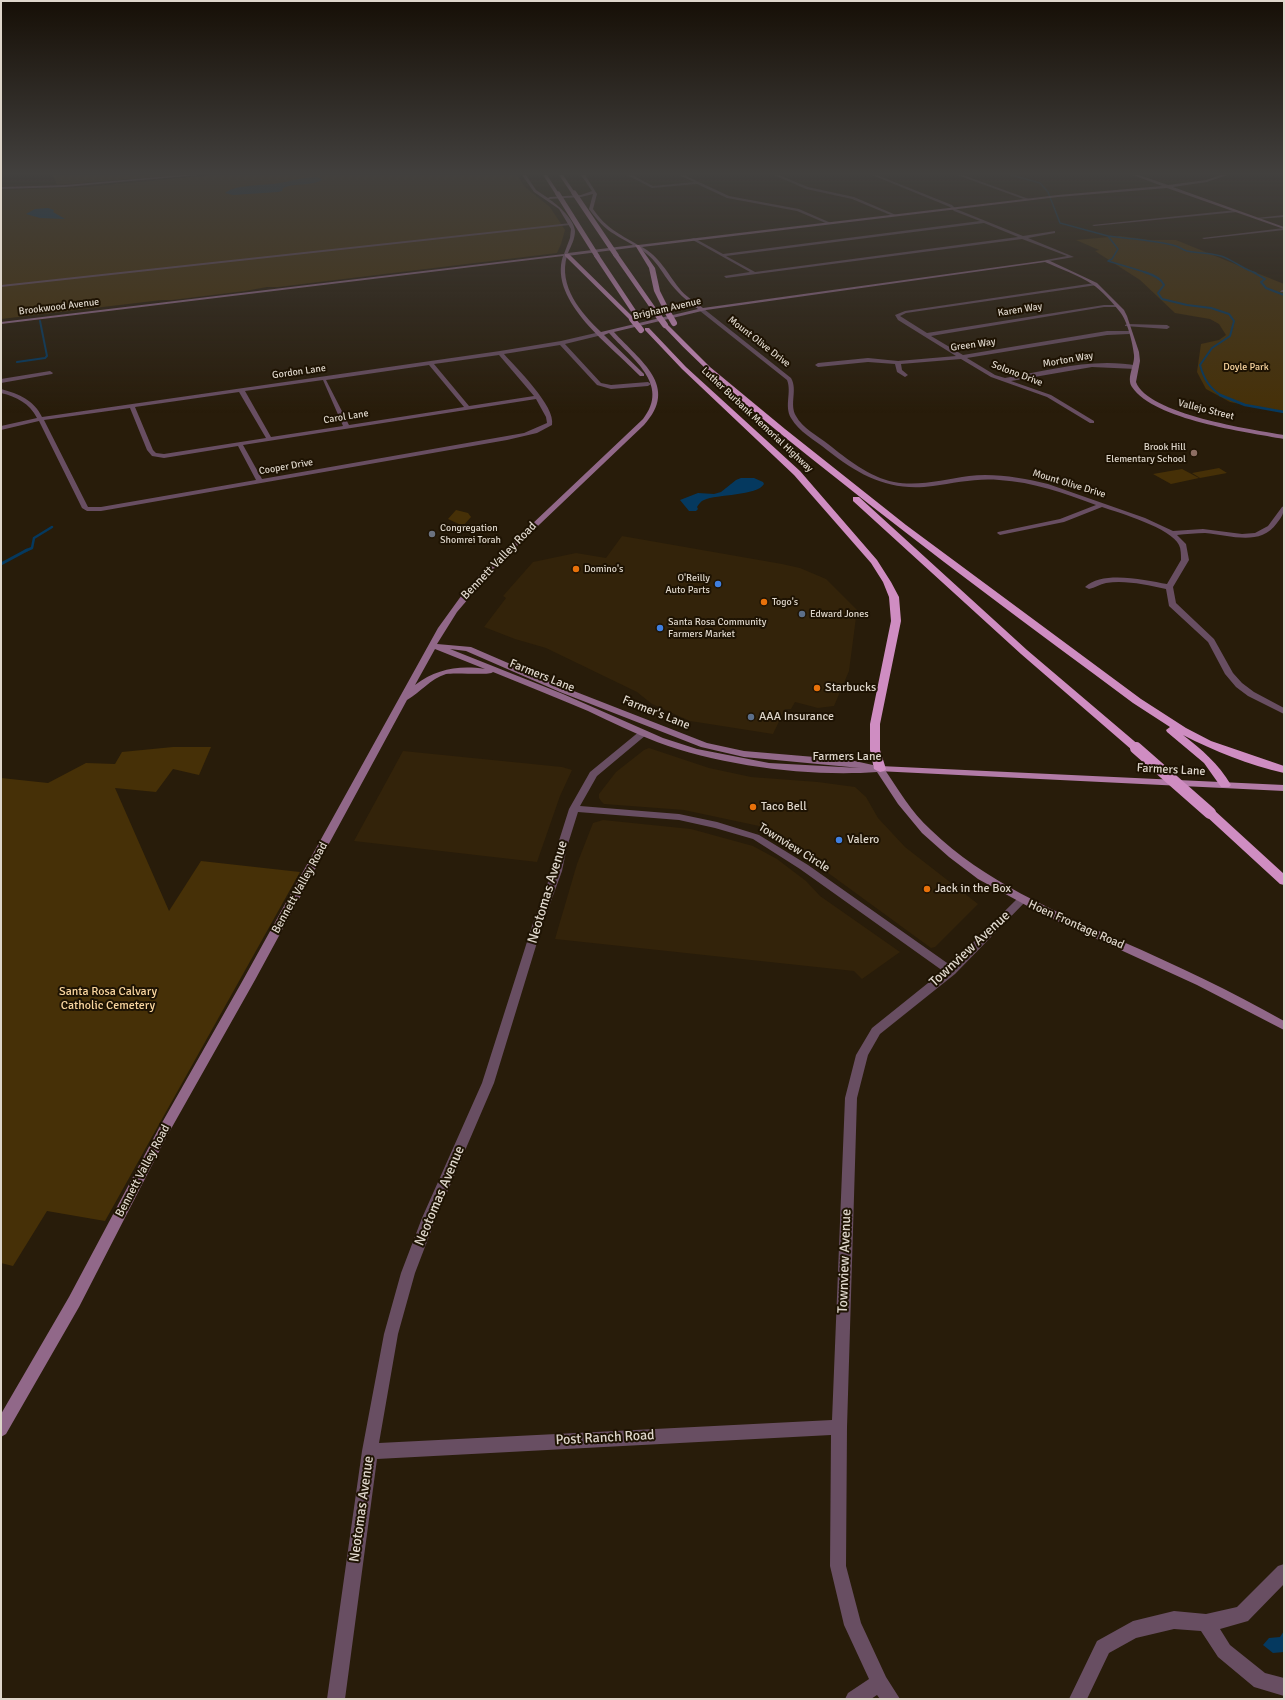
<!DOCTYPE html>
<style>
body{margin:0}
#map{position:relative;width:1285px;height:1700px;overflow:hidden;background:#281c0a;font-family:Signika,sans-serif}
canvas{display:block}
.frame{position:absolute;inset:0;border:2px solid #ded6cb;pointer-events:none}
</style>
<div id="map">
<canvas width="1285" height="1700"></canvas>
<div class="frame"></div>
</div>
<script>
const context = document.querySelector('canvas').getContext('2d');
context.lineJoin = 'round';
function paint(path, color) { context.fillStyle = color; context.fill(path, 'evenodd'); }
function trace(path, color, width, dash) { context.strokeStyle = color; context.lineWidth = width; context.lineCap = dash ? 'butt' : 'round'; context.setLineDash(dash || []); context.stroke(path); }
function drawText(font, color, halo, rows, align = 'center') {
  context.font = font + ' Signika,sans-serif'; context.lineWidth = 4; context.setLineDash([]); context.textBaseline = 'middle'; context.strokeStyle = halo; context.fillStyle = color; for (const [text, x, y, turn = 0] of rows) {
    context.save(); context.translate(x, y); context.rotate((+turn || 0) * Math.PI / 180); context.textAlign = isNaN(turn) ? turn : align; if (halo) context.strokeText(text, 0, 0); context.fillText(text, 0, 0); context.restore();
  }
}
paint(new Path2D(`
 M 622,536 L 782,564 L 800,568 L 826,579 L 857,610 L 849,671 L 834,706 L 818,708 L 795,702 L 791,709 L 785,709 L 773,734 L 690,721 L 652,704 L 637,692 L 546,648 L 515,639 L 484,627 L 506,598 L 503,596 L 533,562 L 576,553 L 606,558 Z
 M 649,748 L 709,768 L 751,777 L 818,782 L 855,787 L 866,797 L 878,818 L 905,847 L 978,904 L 935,947 L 931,948 L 783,840 L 759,826 L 684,810 L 604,804 L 601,801 L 599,798 L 599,794 L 616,772 L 644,750 Z
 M 403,751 L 562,767 L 572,770 L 560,796 L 537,862 L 354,841 Z
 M 603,820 L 691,829 L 753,846 L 777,859 L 806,881 L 820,896 L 900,952 L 862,979 L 854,971 L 555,939 L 577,864 L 593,823 Z`), '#33230a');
paint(new Path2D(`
 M 53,175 L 180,175 L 57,185 Z
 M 213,175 L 517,175 L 525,187 L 550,207 L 565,230 L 561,244 L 557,253 L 278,287 L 267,287 L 245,291 L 172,300 L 162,300 L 1,319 L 1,190 L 83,187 Z
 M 1120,236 L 1150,240 L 1176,240 L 1284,284 L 1284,413 L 1230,402 L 1206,389 L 1197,372 L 1201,344 L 1219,340 L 1226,335 L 1219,324 L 1210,319 L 1175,313 L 1140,280 L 1095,251 L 1099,250 L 1076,240 Z
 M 1219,468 L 1227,473 L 1200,478 L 1192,473 Z
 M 1182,469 L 1199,478 L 1171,484 L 1153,474 Z
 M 456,510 L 468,513 L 471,517 L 463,526 L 448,519 Z
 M 173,747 L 211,747 L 199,775 L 173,769 L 156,792 L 115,788 L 169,911 L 201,861 L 300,872 L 105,1221 L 47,1211 L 13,1266 L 1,1263 L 1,778 L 48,783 L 86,763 L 115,764 L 122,752 Z`), '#463007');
paint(new Path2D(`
 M 316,177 L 321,178 L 322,180 C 310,187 295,182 283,188 L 282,191 L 278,192 L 233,195 L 225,193 C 236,184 264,186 279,183 C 292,181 303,177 316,177 Z
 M 48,208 L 54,210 L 53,212 L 65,219 L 40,218 L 26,214 L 35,209 Z
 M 741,478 L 754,478 L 763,482 L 764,484 C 757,496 717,494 704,500 C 701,501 699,504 697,507 L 698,509 L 696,511 L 689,511 L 680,500 L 698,493 L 714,494 L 721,492 L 736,480 Z
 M 1284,1631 L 1284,1652 L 1273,1653 L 1263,1645 L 1269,1638 L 1280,1637 Z`), '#05395f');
trace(new Path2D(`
 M 1011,175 L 1040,183 L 1048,192 L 1060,223 L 1108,236 L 1118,249 L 1112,259 L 1108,261 L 1148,273
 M 1108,236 C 1129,239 1156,240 1176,246 C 1179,247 1183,250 1187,251 C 1200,254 1214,252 1226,258 C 1237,263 1245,270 1256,273`), '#05395f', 1.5);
trace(new Path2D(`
 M 1144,272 C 1151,274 1161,278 1164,285 L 1158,293 L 1162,299 L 1187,305 L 1211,308 L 1229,314 L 1234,321 L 1230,336 L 1212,348 L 1200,365 C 1204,379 1209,388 1222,396
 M 1253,272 L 1265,279 L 1261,282 L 1266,288 L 1284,295
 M 17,362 L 45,358 L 47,356 L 40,321`), '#05395f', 2);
trace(new Path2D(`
 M 1220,395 L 1245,405 L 1284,412
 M 25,551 L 32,548 L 34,538 L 52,527`), '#05395f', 2.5);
trace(new Path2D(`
 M 1,564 L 27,550`), '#05395f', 3);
paint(new Path2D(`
 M 627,175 L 632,175 L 653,186 L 694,182 L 679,175 L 684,175 L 729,196 L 799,209 L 831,223 L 828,224 L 797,211 L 727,198 L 697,184 L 652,188 Z
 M 774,175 L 779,175 L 808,187 L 854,197 L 896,215 L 893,216 L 852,199 L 806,189 Z
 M 872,175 L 877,175 L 952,205 L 956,209 L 1023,236 L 1055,231 L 1055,233 L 1028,238 L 1074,257 L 1044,262 L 1046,260 L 1067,256 L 1022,239 L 726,278 L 724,276 L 750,272 L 691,239 L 694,238 L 723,254 L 980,221 L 954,211 L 950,207 ZM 984,223 L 1018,237 L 755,272 L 726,256 Z
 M 957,175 L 963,175 L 1029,199 L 1026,200 Z
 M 1236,210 L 1237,212 L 1094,226 L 1092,225 Z
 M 1284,215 L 1284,217 L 1258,219 L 1256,218 Z
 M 571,223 L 570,225 L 1,287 L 1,285 Z
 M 1284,228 L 1284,230 L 1204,239 L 1202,238 Z
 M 1095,283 L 1097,285 L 906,313 L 900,316 L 927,333 L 1104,305 L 1119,305 L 1117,307 L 1104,307 L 931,336 L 963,355 L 1107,331 L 1131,331 L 1132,332 L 1129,334 L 1107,335 L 967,358 L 995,375 L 1005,378 C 1048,371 1094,357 1138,366 L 1139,367 L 1136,369 L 1092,367 L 1011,381 L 1051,395 L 1094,421 L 1094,423 L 1090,423 L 1047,397 L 991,377 L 961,359 L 901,364 L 902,370 L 908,375 L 905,377 L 897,372 L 895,364 L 868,362 L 818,367 L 815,365 L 818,363 L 868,358 L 898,361 L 956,356 L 898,320 L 895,315 L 905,311 Z
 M 1282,290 L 1284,290 L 1284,292 L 1280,292 Z
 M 700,309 L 704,309 L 791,378 C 798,390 789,404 796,416 C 802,428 818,436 828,444 C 847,459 869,477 894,482 C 919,487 945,479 969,476 C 995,473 1023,478 1048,484 L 1145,518 L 1173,531 L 1203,529 L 1242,534 L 1255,533 L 1268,526 L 1282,507 L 1284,506 C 1284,513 1282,517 1277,523 C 1260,547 1230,535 1205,533 C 1196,533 1186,534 1177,535 L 1186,544 L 1189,560 L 1173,587 L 1176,603 L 1214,639 L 1233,673 L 1242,683 L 1254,692 L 1284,708 L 1284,714 L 1248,696 L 1236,687 L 1225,674 L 1208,642 L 1169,606 L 1166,589 C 1146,585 1126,580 1106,583 C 1100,584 1095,588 1089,589 L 1085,587 C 1103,570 1145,580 1167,584 L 1181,560 C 1181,555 1181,549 1179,545 C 1171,528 1120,513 1102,507 L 1064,522 L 1000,535 L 997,533 L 998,532 L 1060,519 L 1096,505 C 1063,493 1034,482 999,480 C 976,478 955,483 933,486 C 890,492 860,476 827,450 C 815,440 799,432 791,418 C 784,406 792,392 787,380 L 700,311 Z
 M 1127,324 L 1167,325 L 1170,327 L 1167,329 L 1125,326 L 1125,325 Z
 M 600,332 L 603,334 L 602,335 L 565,344 L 601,383 L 611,385 L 648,382 L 651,384 L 648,386 L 611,389 L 597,385 L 560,345 L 504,354 C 516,368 556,406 552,425 L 537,433 L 507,440 L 101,511 L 87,511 L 82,508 L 39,421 L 1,430 L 1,426 L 37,418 C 29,403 17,397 1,393 L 1,389 C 19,394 34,400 42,417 L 500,351 L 561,341 ZM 499,355 L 534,396 L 469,406 L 434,364 ZM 429,365 L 464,407 L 349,425 L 326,380 ZM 323,380 L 343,426 L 271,437 L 245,391 ZM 239,392 L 266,438 L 164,454 L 156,453 L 153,450 L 135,407 ZM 536,399 L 546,417 L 547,423 L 524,433 L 262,479 L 243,445 ZM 130,408 L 147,450 L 152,456 L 164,458 L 238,446 L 256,480 L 101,507 L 88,507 L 44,420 Z
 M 50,371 L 53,373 L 52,374 L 1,383 L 1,379 Z
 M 643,730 L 647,733 L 646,735 L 597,776 L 580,806 L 679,814 L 717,822 L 759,835 L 808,865 L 950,965 L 1017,899 L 1025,899 L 1026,901 L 955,974 L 880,1034 L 868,1055 L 857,1098 L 847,1427 L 846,1566 L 861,1623 L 886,1677 L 900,1699 L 880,1699 L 877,1695 L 871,1699 L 845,1699 L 848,1693 L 869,1679 L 844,1625 L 830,1566 L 831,1435 L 377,1459 L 345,1699 L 327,1699 L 362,1451 L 384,1334 L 401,1273 L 422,1218 L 482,1083 L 533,923 L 552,871 L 557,847 L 569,809 L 590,772 L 640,731 ZM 578,812 L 679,820 L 715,828 L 753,839 L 800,869 L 943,971 L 872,1028 L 856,1055 L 845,1098 L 832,1420 L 379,1443 L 398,1334 L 415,1273 L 436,1218 L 494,1083 L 543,923 L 562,871 L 567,847 Z
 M 1284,1564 L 1284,1584 L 1248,1621 L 1220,1629 L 1230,1645 L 1265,1673 L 1284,1678 L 1284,1696 L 1254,1687 L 1218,1657 L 1201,1631 L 1174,1629 L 1136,1638 L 1109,1653 L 1087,1699 L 1069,1699 L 1097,1641 L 1133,1621 L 1174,1611 L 1206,1614 L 1237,1607 L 1278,1566 Z`), '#684e62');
paint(new Path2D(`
 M 182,175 L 198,175 L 65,187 L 1,189 L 1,187 L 65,185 Z
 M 522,175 L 526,175 L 536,190 L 548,198 L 550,197 L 581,195 L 592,191 L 581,175 L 585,175 L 597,194 L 593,209 C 607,229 618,233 638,245 L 1058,195 L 1162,186 L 1133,175 L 1139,175 L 1168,185 L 1206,180 L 1221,175 L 1227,175 L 1207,182 L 1173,187 L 1284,227 L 1284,229 L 1167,188 L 1058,197 L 642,247 C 660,257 667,273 679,288 C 685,296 695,302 703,308 L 1048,260 L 1097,283 L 1124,310 L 1127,316 L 1139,352 L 1140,361 L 1136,382 C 1147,414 1253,430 1284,435 L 1284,439 C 1246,432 1154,420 1132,387 C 1126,378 1135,365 1134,355 C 1133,344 1127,320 1120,312 C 1113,303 1102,291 1092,284 C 1078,275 1061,269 1045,262 L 706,310 L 614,332 C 640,361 680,386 644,425 L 498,564 L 457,612 L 437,644 L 471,647 L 566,688 L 707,743 L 744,751 L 850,760 L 873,765 L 874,767 L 883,767 C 898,789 911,812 931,830 C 985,882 1053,910 1121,941 C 1176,965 1231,991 1284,1021 L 1284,1030 L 1197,985 L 1042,914 L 978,879 L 949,857 L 922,833 L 898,804 L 877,772 C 809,777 722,766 657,742 C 634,733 611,722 588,711 C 557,698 525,685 493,672 C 489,676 457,672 446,674 C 430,679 421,692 407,700 L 255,980 L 167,1136 L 79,1307 L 6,1434 L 1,1437 L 1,1414 L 69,1297 L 159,1128 L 243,980 L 438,628 L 464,592 L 493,561 L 643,419 C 671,384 631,358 609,333 L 604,335 L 644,374 L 644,376 L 640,376 C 613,347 548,302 563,256 L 1,324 L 1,322 L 564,254 L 570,238 L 571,229 L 559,209 L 534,192 ZM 593,194 L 589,209 C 604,230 612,233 633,245 L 568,253 C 571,246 575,239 575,231 C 574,219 558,205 549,199 L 581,197 ZM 637,247 C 659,260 661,274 677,291 C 683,298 691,303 698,309 L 601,332 C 581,313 558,286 567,256 ZM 435,649 L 485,669 C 459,665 436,669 415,685 ZM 450,649 L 466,651 L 560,692 L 701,747 L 744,757 L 860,768 L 769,763 L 697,749 L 663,738 L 563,694 Z`), '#916889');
paint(new Path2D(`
 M 880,766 L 1284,785 L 1284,791 L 877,771 L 875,769 L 877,767 Z`), '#b27ba7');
paint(new Path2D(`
 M 543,175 L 547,175 L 560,195 L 556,195 Z
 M 559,175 L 563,175 L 576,194 L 572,194 Z
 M 635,245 L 639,245 L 655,268 L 660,291 L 670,311 L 669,312 L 664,311 L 654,291 L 649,268 Z
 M 565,254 L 569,254 L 634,318 L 634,320 L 630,320 L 565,256 Z
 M 614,254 L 618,254 L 660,314 L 659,315 L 655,315 L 613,255 Z
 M 595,255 L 599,255 L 639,315 L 638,316 L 634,316 L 594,256 Z
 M 663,324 L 667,324 L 710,367 L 785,429 L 906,525 L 1141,699 L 1186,728 L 1211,741 L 1284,766 L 1284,773 C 1249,765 1214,751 1183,735 C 1202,750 1218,763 1231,785 L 1229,787 L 1221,787 L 1204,763 L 1167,732 L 1166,730 L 1170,727 L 1133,703 C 1032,628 930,553 831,474 C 773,428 714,381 663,326 Z
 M 645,328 L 649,328 L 686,367 L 800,471 L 877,560 L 891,582 L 899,597 L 901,621 L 880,724 L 880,750 L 886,769 L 884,771 L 880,772 L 874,769 L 870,750 L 870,724 L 891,621 L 889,597 L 883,582 L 871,563 L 794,475 L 682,369 L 645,330 Z
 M 853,497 L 859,497 L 1027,650 L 1140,746 L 1141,748 L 1140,750 L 1132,750 L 1021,654 L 853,501 Z
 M 1210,809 L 1214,810 L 1284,874 L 1284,885 L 1280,884 L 1206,816 L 1204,813 L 1206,810 Z`), '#cf8dc2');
trace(new Path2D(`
 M 574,193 L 616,255
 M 558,194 L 597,256`), '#cf8dc2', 5);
trace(new Path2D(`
 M 667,311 L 674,323
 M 657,314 L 665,325
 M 632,319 L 641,330`), '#cf8dc2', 6);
trace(new Path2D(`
 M 1136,748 L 1210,813`), '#cf8dc2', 12);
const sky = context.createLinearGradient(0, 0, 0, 413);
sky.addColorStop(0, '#160f06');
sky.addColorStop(0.42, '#42403e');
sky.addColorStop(1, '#42403e00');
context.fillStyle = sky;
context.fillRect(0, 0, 1285, 413);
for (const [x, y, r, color] of [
 [1194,453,4,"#8d6e63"],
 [432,534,4,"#6b7280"],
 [576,569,4,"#e8710a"],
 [718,584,4,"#3f7fe0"],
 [764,602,4,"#e8710a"],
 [802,614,4,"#5c6f8a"],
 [660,628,4,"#3f7fe0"],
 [817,688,4,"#e8710a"],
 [751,717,4,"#5c6f8a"],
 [753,807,4,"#e8710a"],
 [839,840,4,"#3f7fe0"],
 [927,889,4,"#e8710a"]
]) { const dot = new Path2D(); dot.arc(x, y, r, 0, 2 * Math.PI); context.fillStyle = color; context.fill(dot); trace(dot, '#1e1303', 1.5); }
drawText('10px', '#ded6cb', '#1e1303', [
 ["Brookwood Avenue",59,307,-7],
 ["Brigham Avenue",667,309,-13],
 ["Karen Way",1020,310,-9],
 ["Mount Olive Drive",759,342,38],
 ["Green Way",973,345,-8],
 ["Morton Way",1068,360,-10],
 ["Gordon Lane",299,372,-8],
 ["Solono Drive",1017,374,21],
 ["Vallejo Street",1206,410,14],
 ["Carol Lane",346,417,-9],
 ["Luther Burbank Memorial Highway",757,420,43],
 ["Cooper Drive",286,467,-10],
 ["Mount Olive Drive",1069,484,17]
]);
drawText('10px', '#f9d59f', '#1e1303', [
 ["Doyle Park",1246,367]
]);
drawText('10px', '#ded6cb', '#1e1303', [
 ["Brook Hill",1186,447,"right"],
 ["Elementary School",1186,459,"right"],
 ["Congregation",440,528],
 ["Shomrei Torah",440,540],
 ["Domino's",584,569],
 ["O'Reilly",710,578,"right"],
 ["Auto Parts",710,590,"right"],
 ["Togo's",772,602],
 ["Edward Jones",810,614],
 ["Santa Rosa Community",668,622],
 ["Farmers Market",668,634]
], 'left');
drawText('12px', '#ded6cb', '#1e1303', [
 ["Bennett Valley Road",499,561,-46],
 ["Farmers Lane",542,676,22],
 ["Farmer's Lane",656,713,22],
 ["Farmers Lane",847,757],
 ["Farmers Lane",1171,770,3],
 ["Townview Circle",794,848,32],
 ["Bennett Valley Road",300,888,-61],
 ["Hoen Frontage Road",1076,925,24],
 ["Bennett Valley Road",143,1171,-62]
]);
drawText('12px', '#ded6cb', '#1e1303', [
 ["Starbucks",825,688],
 ["AAA Insurance",759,717],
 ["Taco Bell",761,807],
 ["Valero",847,840],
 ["Jack in the Box",935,889]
], 'left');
drawText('12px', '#f9d59f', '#1e1303', [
 ["Santa Rosa Calvary",108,992],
 ["Catholic Cemetery",108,1006]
]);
drawText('14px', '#ded6cb', '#1e1303', [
 ["Neotomas Avenue",548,892,-73],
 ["Townview Avenue",970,949,-43],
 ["Neotomas Avenue",440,1196,-67],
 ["Townview Avenue",845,1261,-88],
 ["Post Ranch Road",605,1438,-3],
 ["Neotomas Avenue",362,1509,-82]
]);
</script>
